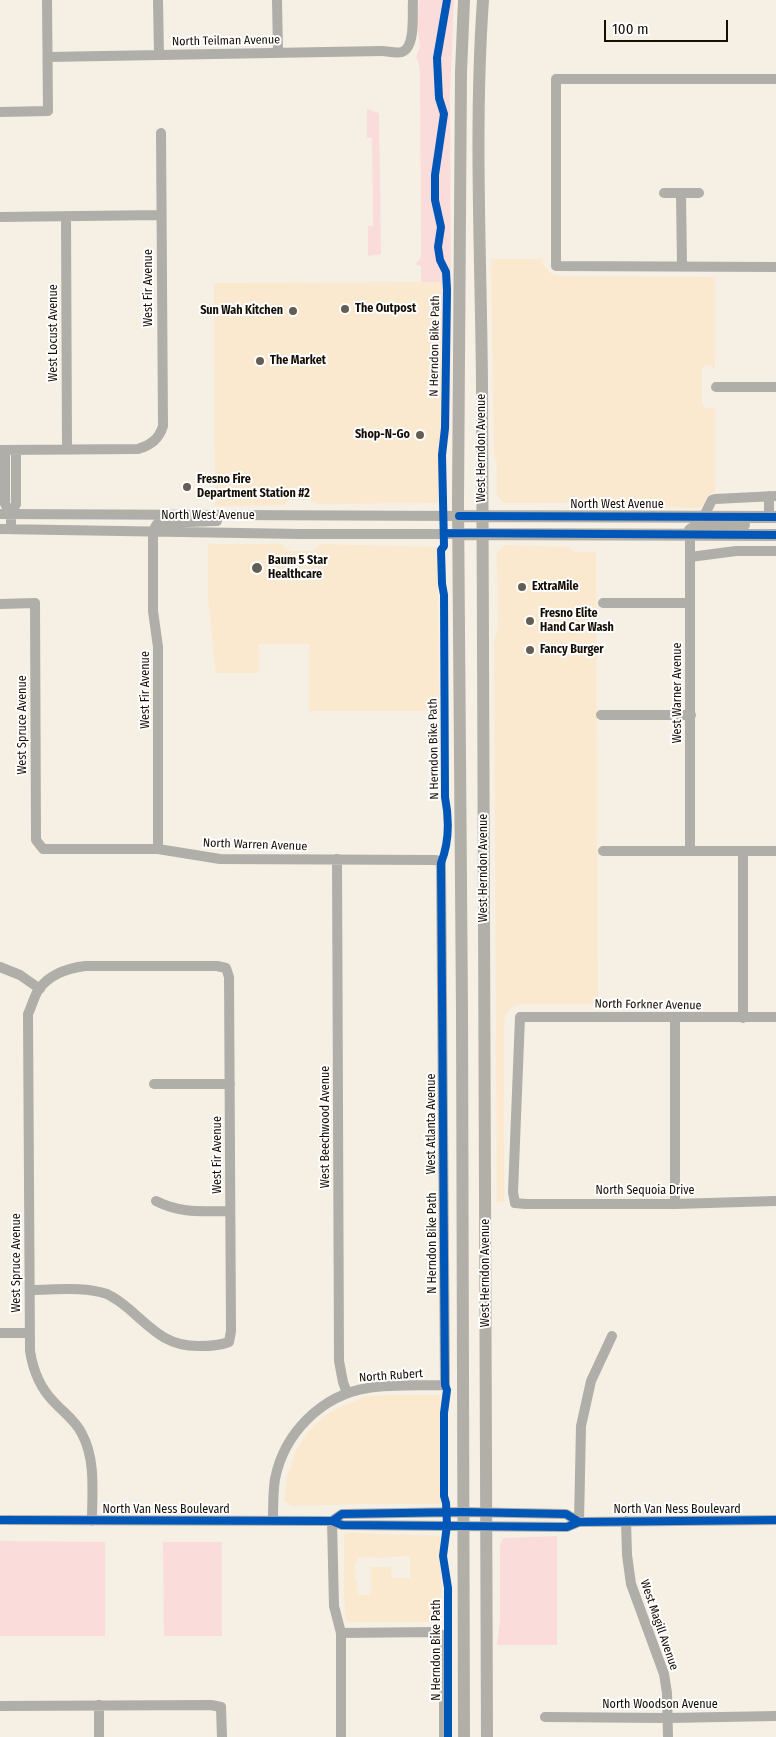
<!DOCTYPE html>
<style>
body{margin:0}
#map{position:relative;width:776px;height:1737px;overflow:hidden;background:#f6efe4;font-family:"Fira Sans Condensed",sans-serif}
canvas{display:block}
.scale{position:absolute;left:604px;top:20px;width:124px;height:22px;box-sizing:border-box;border:2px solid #160e05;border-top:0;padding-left:6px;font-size:15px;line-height:18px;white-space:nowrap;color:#160e05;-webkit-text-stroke:4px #fff;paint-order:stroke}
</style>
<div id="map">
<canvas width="776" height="1737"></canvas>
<div class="scale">100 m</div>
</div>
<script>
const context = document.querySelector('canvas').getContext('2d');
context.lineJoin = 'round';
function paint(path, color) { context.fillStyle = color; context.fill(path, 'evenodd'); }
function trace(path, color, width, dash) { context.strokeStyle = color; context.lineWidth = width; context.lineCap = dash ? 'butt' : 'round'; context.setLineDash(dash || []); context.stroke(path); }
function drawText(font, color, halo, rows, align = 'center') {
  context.font = font + ' "Fira Sans Condensed",sans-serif'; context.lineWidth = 4; context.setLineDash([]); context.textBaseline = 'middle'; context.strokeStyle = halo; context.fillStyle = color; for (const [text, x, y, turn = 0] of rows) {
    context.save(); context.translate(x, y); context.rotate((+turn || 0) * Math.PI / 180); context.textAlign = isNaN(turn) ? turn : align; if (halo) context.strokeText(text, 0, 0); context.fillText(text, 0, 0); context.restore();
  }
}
paint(new Path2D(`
 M 491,259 L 542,259 L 543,264 L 550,273 L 560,276 L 715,277 L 715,370 L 713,367 L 707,365 L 704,366 L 702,369 L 702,403 L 704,408 L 715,408 L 715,491 L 708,496 L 703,506 L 698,508 L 667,507 L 662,504 L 646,504 L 641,507 L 595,503 L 504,503 L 497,495 L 497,462 L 494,456 Z
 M 442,282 L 443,417 L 440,443 L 439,503 L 316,504 L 310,500 L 289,500 L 284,505 L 215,506 L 214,283 Z
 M 208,544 L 282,544 L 286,548 L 289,548 L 289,551 L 313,551 L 320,544 L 437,547 L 439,711 L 309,711 L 309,644 L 259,644 L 259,673 L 216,673 L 208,597 Z
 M 505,545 L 569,547 L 574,552 L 596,552 L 598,1004 L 520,1004 L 511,1008 L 505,1015 L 504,1023 L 504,1202 L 497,1202 L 494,641 L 498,628 L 497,553 Z
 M 383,1395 L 451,1395 L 447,1413 L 448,1496 L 441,1504 L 360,1504 L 291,1506 L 285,1501 L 287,1477 L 297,1449 L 308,1432 L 326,1415 L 338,1408 L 364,1397 Z
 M 347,1533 L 440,1536 L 442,1622 L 349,1622 L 346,1619 L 344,1595 L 344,1535 ZM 374,1557 L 374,1558 L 390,1558 L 390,1557 L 410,1556 L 410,1578 L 392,1578 L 390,1567 L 371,1567 L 371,1595 L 357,1595 L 357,1581 L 355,1580 L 355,1562 L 357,1562 L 358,1558 Z`), '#fae8cf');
paint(new Path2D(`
 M 419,0 L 454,0 L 450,95 L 451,304 L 450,431 L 446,452 L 446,497 L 440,505 L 440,443 L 443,417 L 441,282 L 421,282 L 421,266 L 415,265 L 420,259 L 421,254 L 420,75 L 419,64 L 416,57 L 420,47 L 417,23 Z
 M 367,109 L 379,113 L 381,254 L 368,256 L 368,226 L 373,226 L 372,138 L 367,138 Z
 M 557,1536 L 557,1645 L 497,1645 L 500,1620 L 500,1545 L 503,1538 Z
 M 0,1541 L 105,1542 L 105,1636 L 0,1636 Z
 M 163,1542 L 222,1542 L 222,1636 L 164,1636 Z`), '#fadddb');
trace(new Path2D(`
 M 158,0 L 159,55
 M 277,0 L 278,52
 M 48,57 L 382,51 C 388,51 396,54 402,52 C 416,47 412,13 413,0
 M 776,79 L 556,79 L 556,266 L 776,267
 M 0,112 L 48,111 L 47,0
 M 664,193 L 699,193
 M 681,193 L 682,267
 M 66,216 L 67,450
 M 0,217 L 161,215
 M 716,387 L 776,387
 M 0,450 L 138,449 C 151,445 159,439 163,426 L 161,133
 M 5,450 L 5,504 L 11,514 L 11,529
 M 0,514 L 459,516
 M 11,514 L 16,504 L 16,450
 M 704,516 L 712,500 L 715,499 L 776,496
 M 769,517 L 769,496
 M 0,529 L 301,534 L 459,534
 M 690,535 L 690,851
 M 690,557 L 736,551 L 776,551
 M 603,603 L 690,603
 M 0,604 L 35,603 L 36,840 L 43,849 L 158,849 L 220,859 L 436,860 L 441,863 L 445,1385 C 420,1386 393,1384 368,1388 C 322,1395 284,1433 275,1479 C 273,1492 273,1507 273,1521
 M 601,715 L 691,715
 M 158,849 L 158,647 L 153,611 L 153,531 L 157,524 L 161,523 L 217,521
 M 603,851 L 776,851
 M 743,851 L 743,1018
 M 337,859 L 339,1361 L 343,1382 L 347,1393
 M 0,967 L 20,975 L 40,989
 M 675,1018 L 675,1204
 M 154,1084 L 230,1084
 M 156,1201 C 182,1214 202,1211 230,1211
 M 775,1201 L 675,1204 L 526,1204 L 515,1203 L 513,1192 L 520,1017 L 776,1017
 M 30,1290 C 54,1290 84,1286 107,1294 C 115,1298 122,1303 129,1309 C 152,1329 166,1346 198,1346 C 209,1346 219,1346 229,1342 L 231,1331 L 229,977 L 226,968 L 217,966 L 85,966 C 69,968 50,974 39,989 C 34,996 32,1006 28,1014 L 30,1351 C 33,1370 40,1388 54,1402 C 64,1413 76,1421 82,1434 C 96,1460 92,1492 92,1521
 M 0,1333 L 30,1333
 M 0,1520 L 332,1521 L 342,1525 L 567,1527 L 579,1522 L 776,1520
 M 332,1521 L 342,1514 L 462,1512 L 566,1514 L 579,1522
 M 332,1521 L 334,1606 L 341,1633 L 341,1737
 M 626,1521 L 627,1555 L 631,1584 L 664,1674 L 667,1693 L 668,1737
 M 579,1522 L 581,1426 L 591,1381 L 612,1336
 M 341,1633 L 434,1632 L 444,1636 L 444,1737
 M 99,1705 L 99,1737
 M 0,1706 L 211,1705 L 221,1707 L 222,1737
 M 545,1717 L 668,1718 L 776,1716`), '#afaea8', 10);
trace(new Path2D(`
 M 483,0 C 474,128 481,256 482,384 C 483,471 482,559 483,646 C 485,1010 485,1373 487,1737
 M 459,516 L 776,517
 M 459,534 L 776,535
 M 690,535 L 690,530 L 698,525 L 744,525
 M 464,1737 L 462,1011 L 458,503 L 461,72 L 464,0`), '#b2afa8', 12);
trace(new Path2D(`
 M 447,0 L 437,58 L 439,98 L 444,114 L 435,175 L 435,200 L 441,227 L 438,247 L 440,260 L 446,272 L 447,290 L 445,428 L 442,455 L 444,546 L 441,550 L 442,584 L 444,595 L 445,797 C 449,818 449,843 441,863 L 445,1385 L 447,1390 L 444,1413 L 444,1496 L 446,1503 L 447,1525 L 443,1556 L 448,1588 L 448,1737
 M 459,516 L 776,517
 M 444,533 L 776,535
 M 0,1520 L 332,1521 L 342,1525 L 567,1527 L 579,1522 L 776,1520
 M 332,1521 L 342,1514 L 462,1512 L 566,1514 L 579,1522`), '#0057b8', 8);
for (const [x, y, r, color] of [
 [345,309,5,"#645d53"],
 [293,311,5,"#645d53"],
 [260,361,5,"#645d53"],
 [420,435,5,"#645d53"],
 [187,487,5,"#645d53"],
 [257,568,6,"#645d53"],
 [522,587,5,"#645d53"],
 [530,621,5,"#645d53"],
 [530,650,5,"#645d53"]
]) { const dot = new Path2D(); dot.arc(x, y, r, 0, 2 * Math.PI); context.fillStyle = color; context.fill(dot); trace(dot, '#fff', 2); }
drawText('12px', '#160e05', '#fff', [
 ["North Teilman Avenue",226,41,-1],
 ["West Fir Avenue",149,288,-90],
 ["West Locust Avenue",54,333,-90],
 ["N Herndon Bike Path",435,346,-89],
 ["West Herndon Avenue",482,448,-90],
 ["North West Avenue",617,505],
 ["North West Avenue",208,516],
 ["West Fir Avenue",146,690,-90],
 ["West Warner Avenue",678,693,-90],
 ["West Spruce Avenue",23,725,-90],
 ["N Herndon Bike Path",434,749,-91],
 ["North Warren Avenue",255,845,2],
 ["West Herndon Avenue",484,868,-90],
 ["North Forkner Avenue",648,1005,1],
 ["West Atlanta Avenue",432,1124,-90],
 ["West Beechwood Avenue",326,1127,-90],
 ["West Fir Avenue",218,1155,-90],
 ["North Sequoia Drive",645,1191],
 ["N Herndon Bike Path",433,1243,-90],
 ["West Spruce Avenue",17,1263,-90],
 ["West Herndon Avenue",486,1273,-90],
 ["North Rubert",391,1376,-4],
 ["North Van Ness Boulevard",166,1510],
 ["North Van Ness Boulevard",677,1510],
 ["West Magill Avenue",659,1625,71],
 ["N Herndon Bike Path",437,1650,-90],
 ["North Woodson Avenue",660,1705]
]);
drawText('bold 12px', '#160e05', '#fff', [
 ["The Outpost",355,309],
 ["Sun Wah Kitchen",283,311,"right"],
 ["The Market",270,361],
 ["Shop-N-Go",410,435,"right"],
 ["Fresno Fire",197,480],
 ["Department Station #2",197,494],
 ["Baum 5 Star",268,561],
 ["Healthcare",268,575],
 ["ExtraMile",532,587],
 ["Fresno Elite",540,614],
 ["Hand Car Wash",540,628],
 ["Fancy Burger",540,650]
], 'left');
</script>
